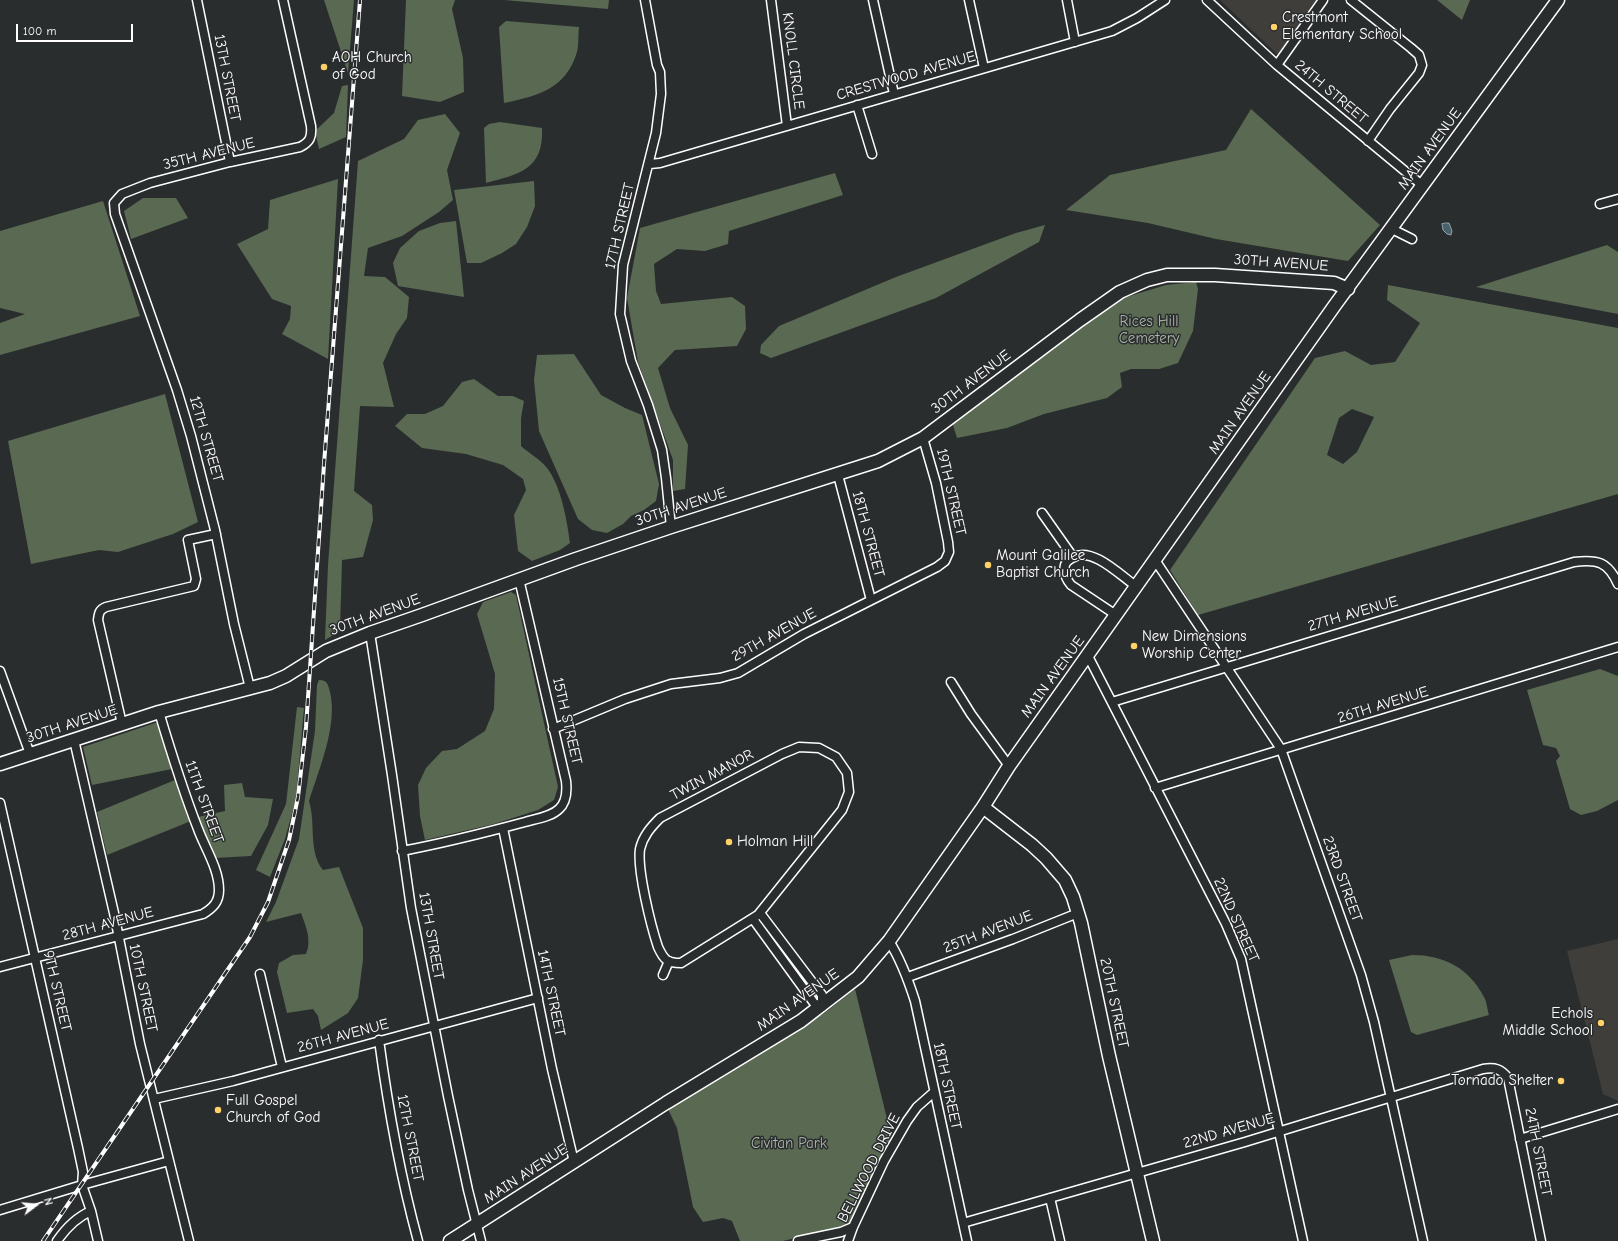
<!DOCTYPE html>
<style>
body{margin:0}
#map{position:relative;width:1618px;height:1241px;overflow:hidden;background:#2a2d2e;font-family:"Comic Neue",sans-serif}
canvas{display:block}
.north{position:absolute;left:16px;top:1185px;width:40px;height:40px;-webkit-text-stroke:3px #2a2d2e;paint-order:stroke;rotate:74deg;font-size:11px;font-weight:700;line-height:16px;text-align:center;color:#fff}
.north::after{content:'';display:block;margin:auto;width:14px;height:18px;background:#fff;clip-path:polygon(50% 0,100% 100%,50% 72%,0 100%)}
.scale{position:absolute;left:16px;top:24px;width:117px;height:18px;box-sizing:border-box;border:2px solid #fff;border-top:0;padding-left:5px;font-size:12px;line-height:14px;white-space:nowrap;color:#fff;-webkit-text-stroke:3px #2a2d2e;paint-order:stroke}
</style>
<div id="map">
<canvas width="1618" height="1241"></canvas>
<div class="north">N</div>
<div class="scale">100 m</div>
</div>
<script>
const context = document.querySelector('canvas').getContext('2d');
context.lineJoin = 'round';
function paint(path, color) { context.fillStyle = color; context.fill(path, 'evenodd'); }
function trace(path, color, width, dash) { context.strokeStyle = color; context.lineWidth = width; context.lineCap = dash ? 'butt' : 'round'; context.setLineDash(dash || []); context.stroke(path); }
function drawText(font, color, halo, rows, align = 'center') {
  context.font = font + ' "Comic Neue",sans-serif'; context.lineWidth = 3; context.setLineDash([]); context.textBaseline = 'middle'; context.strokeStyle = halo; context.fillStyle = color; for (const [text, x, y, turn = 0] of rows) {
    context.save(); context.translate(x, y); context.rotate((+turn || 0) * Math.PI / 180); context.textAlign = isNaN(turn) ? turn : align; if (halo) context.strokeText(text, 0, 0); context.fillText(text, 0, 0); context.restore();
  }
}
paint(new Path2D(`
 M 1220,0 L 1317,0 L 1278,55 Z
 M 1618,939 L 1618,1101 L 1603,1094 L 1567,951 Z`), '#3f3e3a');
paint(new Path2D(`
 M 324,0 L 354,0 L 348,73 Z
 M 406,0 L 455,0 L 452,9 L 463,58 L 464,92 L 440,102 L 402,96 Z
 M 504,0 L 609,0 L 608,9 Z
 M 1437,0 L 1470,0 L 1462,20 Z
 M 506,21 L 579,27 C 578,35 579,44 577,52 C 566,89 538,96 504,103 L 499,27 Z
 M 348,85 L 346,137 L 319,149 L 315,131 L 334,113 L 342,86 Z
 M 1251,109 L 1380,225 L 1348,261 L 1216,239 L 1148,223 L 1066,210 L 1110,175 L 1226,150 Z
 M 445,114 L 460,133 L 447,170 L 453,200 L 439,212 L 402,236 L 368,248 L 364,276 L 385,277 L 409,297 L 407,318 L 396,334 L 383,363 L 394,407 L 360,406 L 354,491 L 372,505 L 373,520 L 363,557 L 342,560 L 340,631 L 325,640 L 328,565 L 358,161 L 404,139 L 418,120 Z
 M 500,122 L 542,128 C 544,169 520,174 486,183 L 484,128 L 489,124 Z
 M 835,173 L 843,195 L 729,231 L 728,244 L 705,251 L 677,249 L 654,264 L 656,291 L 661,304 L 732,297 L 745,306 L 746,329 L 737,346 L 675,350 L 658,368 L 670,408 L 688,445 L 685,489 L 673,491 L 673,460 L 638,362 L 627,298 L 640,228 Z
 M 338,179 L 328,359 L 282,334 L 290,319 L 291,306 L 272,299 L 237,244 L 268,229 L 270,200 Z
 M 534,181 L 535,206 L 527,227 L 516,244 L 502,253 L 481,263 L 467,263 L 454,190 Z
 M 143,198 L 176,198 L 188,218 L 131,239 L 124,211 Z
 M 103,201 L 140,316 L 0,355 L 0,323 L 25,314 L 0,308 L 0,231 Z
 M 456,221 L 464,297 L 398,286 L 393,263 L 400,248 L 419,231 L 440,223 Z
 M 1045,225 L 1039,242 L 936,298 L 771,358 L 760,353 L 761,345 L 779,326 L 896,277 L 1016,233 Z
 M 1607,245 L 1618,252 L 1618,314 L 1476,287 Z
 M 1196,282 L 1198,289 L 1193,331 L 1178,363 L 1159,369 L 1131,369 L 1120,373 L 1122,387 L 1107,398 L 1044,414 L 1007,428 L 957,438 L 952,422 L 1095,317 L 1123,298 L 1166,285 Z
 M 1388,285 L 1618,328 L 1618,494 L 1198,615 L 1170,570 L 1315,358 L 1345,351 L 1371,365 L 1395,362 L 1420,323 L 1387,300 ZM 1352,409 L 1374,417 L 1357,452 L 1343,464 L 1327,455 L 1339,418 Z
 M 574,354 L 601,395 L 625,408 L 642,415 L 659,484 L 656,501 L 644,510 L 631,516 L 623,524 L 607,533 L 592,530 L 578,519 L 539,431 L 534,380 L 537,355 Z
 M 474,379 L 498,396 L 513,396 L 524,401 L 521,418 L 521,446 C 529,453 541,460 547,468 C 561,486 567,520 570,543 L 560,550 L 532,561 L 518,551 L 514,515 L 526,490 L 523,479 L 503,465 L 466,454 L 422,448 L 395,426 L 407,414 L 425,414 L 443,406 L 462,382 Z
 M 165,394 L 198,522 L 173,534 L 118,552 L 99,550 L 31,564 L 8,441 Z
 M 511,592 L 516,595 L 558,787 L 554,800 L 538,810 L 494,824 L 425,840 L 420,816 L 418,785 L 426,768 L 442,751 L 457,749 L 485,731 L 494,709 L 495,674 L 477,614 L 483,602 Z
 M 1600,669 L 1618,676 L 1618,800 L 1597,811 L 1581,815 L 1570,809 L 1556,761 L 1560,756 L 1556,748 L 1543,745 L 1527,690 Z
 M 319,680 C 328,680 328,685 330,692 C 338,725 319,769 309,801 C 316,823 308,852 323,870 L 339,867 L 363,928 L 363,960 L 358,998 L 348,1013 L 321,1030 L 318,1016 L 313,1009 L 287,1013 L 277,972 L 279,963 L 293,955 L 306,954 C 312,940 306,927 301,913 L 266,922 L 276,902 L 299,839 L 315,731 L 317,685 Z
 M 297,707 L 304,708 L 296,799 L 285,839 L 270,877 L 256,870 L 286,804 Z
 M 158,722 L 172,769 L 92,785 L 83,747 Z
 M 175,780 L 191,821 L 107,855 L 97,812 Z
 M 242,783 L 245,797 L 273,799 L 268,825 L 251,856 L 215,858 L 198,817 L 225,811 L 224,785 Z
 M 1412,955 C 1444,955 1469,968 1484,997 C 1487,1002 1487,1009 1489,1015 L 1417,1035 L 1411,1032 L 1389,960 Z
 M 855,989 L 893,1143 L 852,1224 L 783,1241 L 740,1241 L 732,1221 L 723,1218 L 703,1222 L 693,1207 L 677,1128 L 668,1109 L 826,1012 Z`), '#596952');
const water = new Path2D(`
 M 1446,223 L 1449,223 L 1452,231 L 1451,235 L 1447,234 L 1443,230 L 1442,224 Z`);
paint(water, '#47626c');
trace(water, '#91a1a7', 1);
const street = new Path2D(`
 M 197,0 L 230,162
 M 645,0 L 657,65 L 660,72 L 661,94 L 656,133 L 623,265 L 620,314 L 631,361 L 648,405 L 662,450 L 666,478 L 671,527
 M 771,0 L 787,126
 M 873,0 L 894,94
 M 969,0 L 984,68
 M 1067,0 L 1075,42
 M 1207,0 L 1277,65 L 1423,186
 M 1351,0 L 1411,48 L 1419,55 L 1422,65 L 1419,73 L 1390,109 L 1368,141
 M 1277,65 L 1323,0
 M 857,105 L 872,154
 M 650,164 L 660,163 L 1112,31 L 1137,18 L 1165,0
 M 1600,204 L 1618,199
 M 1392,229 L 1412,239
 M 838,475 L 871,600
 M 1042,513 L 1073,557
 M 1155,560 L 1281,749 L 1361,975 L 1374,1022 L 1423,1241
 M 1116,615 L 1071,585 C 1066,579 1063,573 1065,565 C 1066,561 1070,559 1074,557 C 1093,547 1121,576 1137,587
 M 370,633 L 392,775 L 411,908 L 448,1096 L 468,1190 L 481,1241
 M 1088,656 L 1226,924 L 1241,959 L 1303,1241
 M 0,671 L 30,754
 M 951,682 L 971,714 L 1009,766
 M 250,688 L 234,624 L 215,530 L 191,436 L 177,390 L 115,214 L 114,203 L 122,194 L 150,183 L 230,162 L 300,147 C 310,142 312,137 311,126 L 283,0
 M 1112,702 L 1574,562 C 1598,559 1608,562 1618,584
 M 122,724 L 98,620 C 99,613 99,610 106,607 L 194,586 L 196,579 L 188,540 L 216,534
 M 553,729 L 625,699 L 671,684 L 720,678 L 738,673 L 804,634 L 937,567 L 945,561 L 949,552 L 948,542 L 936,483 L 923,438
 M 74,740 L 114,913 L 140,1044 L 189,1241
 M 799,747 L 819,748 L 836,757 L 847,773 L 849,792 L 842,810 L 758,915 L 681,963 C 667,963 664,960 658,947 C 651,926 637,870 640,849 C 643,836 651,827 660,818 L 782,754 Z
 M 1155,788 L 1618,647
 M 0,803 L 78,1148 L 83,1172 L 82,1185 L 91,1211 L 98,1241
 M 503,828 L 552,1069 L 574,1162
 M 402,851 C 444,843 484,833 525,822 C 535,819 551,817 559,809 C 567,802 567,790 566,781 L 519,579
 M 753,919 L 814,1003 L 822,1007 L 822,995 L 760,913
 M 889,941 C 901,960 908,979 915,1001 L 967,1241
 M 0,967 L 203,914 C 213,908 219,902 219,890 C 219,869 205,848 198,829 C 183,791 171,752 159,712
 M 260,974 L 282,1067
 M 663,975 L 669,961
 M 908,977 L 1013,939 L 1078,913
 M 379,1040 C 388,1107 400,1175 418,1241
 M 154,1099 L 233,1081 L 538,998
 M 1520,1139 L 1618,1109
 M 1050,1198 L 1060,1241
 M 0,1210 L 82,1185 L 169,1161
 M 963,1223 L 1245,1142 L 1483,1069 C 1495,1067 1501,1069 1508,1078 L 1541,1241
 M 57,1241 C 66,1228 77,1217 91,1211
 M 798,1241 L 841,1232 L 853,1227
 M 848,1241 L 853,1227 L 884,1161 L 907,1121 L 917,1107 L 934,1092`);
const secondary = new Path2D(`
 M 0,764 L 159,712 L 270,683 L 286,676 L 326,651 L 370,633 L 422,615 L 576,559 L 671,527 L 878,461 L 923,438 L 1080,320 L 1120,292 L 1147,280 L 1167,275 L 1215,275 L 1334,283 L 1348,289
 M 983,807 L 1032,845 L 1046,858 L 1065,880 L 1073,897 L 1081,923 L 1109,1056 L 1153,1241
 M 450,1241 L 666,1103 L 801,1021 L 858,977 L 889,941 L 983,807 L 1009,766 L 1335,305 L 1558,0`);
trace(street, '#fff', 11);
trace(secondary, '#fff', 15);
trace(street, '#2a2d2e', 8);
trace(secondary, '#2a2d2e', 12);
const rail = new Path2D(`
 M 43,1241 L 250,937 L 268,902 L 289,840 L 298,797 L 306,727 L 324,464 L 360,0`);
trace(rail, '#fff', 4);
trace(rail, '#2a2d2e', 2.5, [8]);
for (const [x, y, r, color] of [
 [1274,27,4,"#ffd166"],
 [324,67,4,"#ffd166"],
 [988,565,4,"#ffd166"],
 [1134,646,4,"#ffd166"],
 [729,842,4,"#ffd166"],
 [1601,1023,4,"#ffd166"],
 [1561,1081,4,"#ffd166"],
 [218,1110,4,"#ffd166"]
]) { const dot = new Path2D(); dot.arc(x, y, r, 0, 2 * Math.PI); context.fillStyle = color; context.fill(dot); trace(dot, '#2a2d2e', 1.5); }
drawText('15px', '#fff', '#2a2d2e', [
 ["Crestmont",1282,18],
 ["Elementary School",1282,35],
 ["AOH Church",332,58],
 ["of God",332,75],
 ["Mount Galilee",996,556],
 ["Baptist Church",996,573],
 ["New Dimensions",1142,637],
 ["Worship Center",1142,654],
 ["Holman Hill",737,842],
 ["Echols",1593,1014,"right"],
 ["Middle School",1593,1031,"right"],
 ["Tornado Shelter",1553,1081,"right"],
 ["Full Gospel",226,1101],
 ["Church of God",226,1118]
], 'left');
drawText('15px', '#fff', '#2a2d2e', [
 ["KNOLL CIRCLE",793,61,83],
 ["CRESTWOOD AVENUE",906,76,-16],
 ["13TH STREET",227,78,79],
 ["24TH STREET",1331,92,40],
 ["MAIN AVENUE",1430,149,-54],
 ["35TH AVENUE",209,154,-14],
 ["17TH STREET",620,226,-77],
 ["30TH AVENUE",1281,263,4],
 ["30TH AVENUE",971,382,-37],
 ["MAIN AVENUE",1240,413,-55],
 ["12TH STREET",206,439,74],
 ["19TH STREET",951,492,77],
 ["30TH AVENUE",681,507,-18],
 ["18TH STREET",868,534,75],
 ["27TH AVENUE",1353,614,-16],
 ["30TH AVENUE",375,615,-20],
 ["29TH AVENUE",774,635,-29],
 ["MAIN AVENUE",1053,677,-54],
 ["26TH AVENUE",1383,705,-17],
 ["15TH STREET",567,721,77],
 ["30TH AVENUE",72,724,-18],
 ["TWIN MANOR",712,775,-28],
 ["11TH STREET",204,802,70],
 ["23RD STREET",1342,879,70],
 ["22ND STREET",1236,920,66],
 ["28TH AVENUE",108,924,-15],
 ["25TH AVENUE",988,932,-21],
 ["13TH STREET",431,936,80],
 ["10TH STREET",143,988,78],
 ["9TH STREET",57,991,77],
 ["14TH STREET",551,993,78],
 ["MAIN AVENUE",798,1000,-35],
 ["20TH STREET",1114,1003,78],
 ["26TH AVENUE",343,1036,-15],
 ["18TH STREET",947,1086,78],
 ["22ND AVENUE",1229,1131,-16],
 ["12TH STREET",410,1138,79],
 ["24TH STREET",1538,1152,79],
 ["BELLWOOD DRIVE",869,1168,-63],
 ["MAIN AVENUE",526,1174,-33]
]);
drawText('15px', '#acb4a8', '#2a2d2e', [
 ["Rices Hill",1149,322],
 ["Cemetery",1149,339],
 ["Civitan Park",789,1144]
]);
</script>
